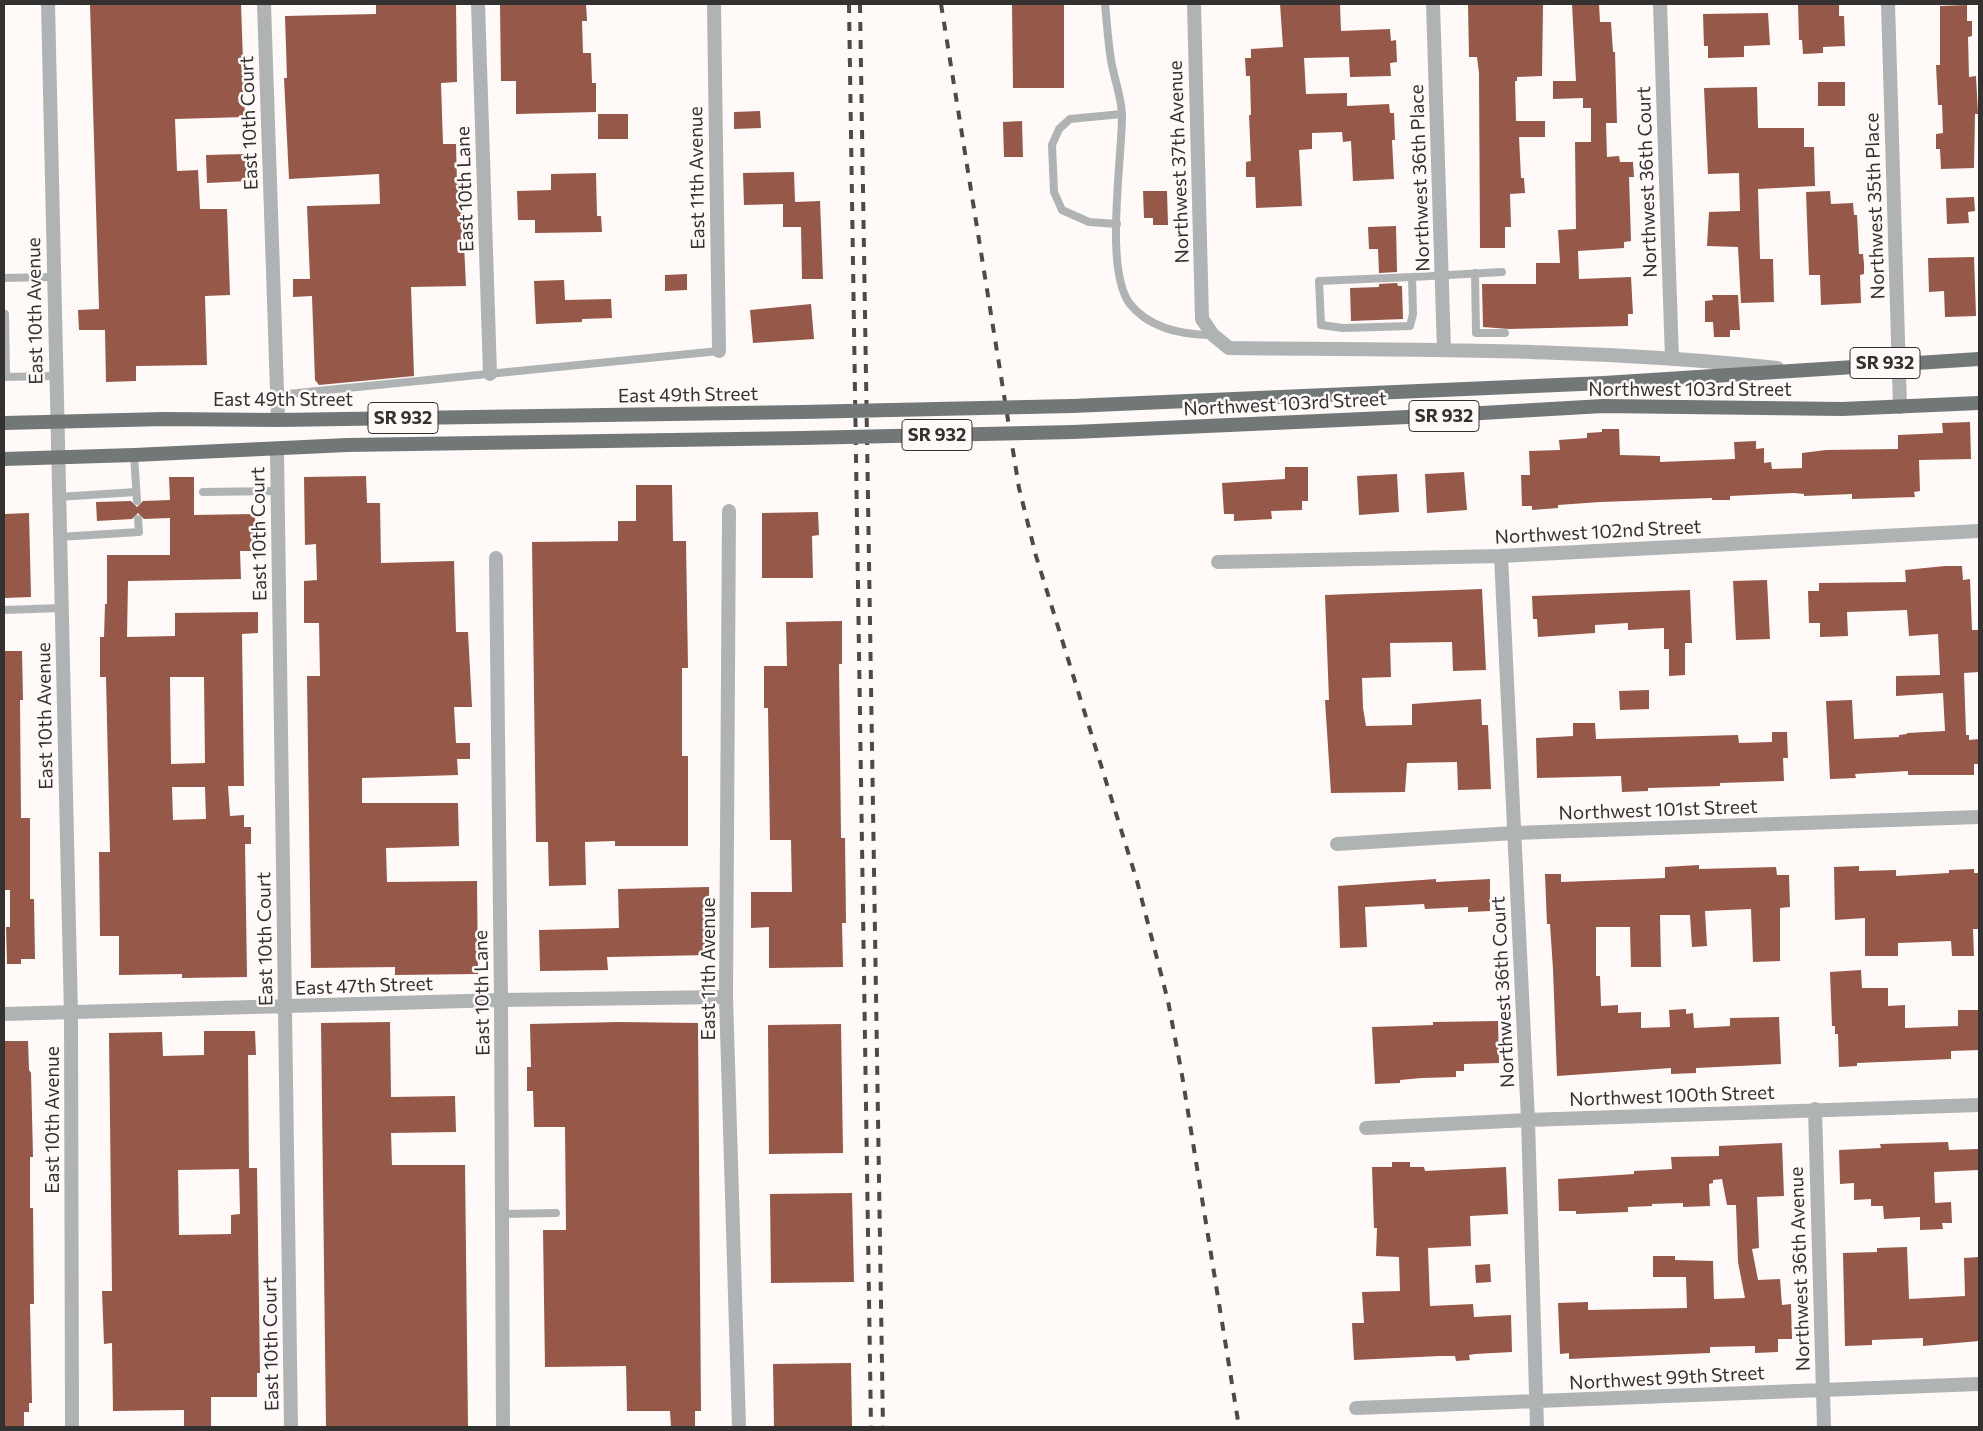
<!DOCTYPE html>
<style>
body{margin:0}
#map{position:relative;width:1983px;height:1431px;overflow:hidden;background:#fff9f8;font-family:Commissioner,sans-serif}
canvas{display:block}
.frame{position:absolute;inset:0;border:5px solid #343231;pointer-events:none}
</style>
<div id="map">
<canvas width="1983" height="1431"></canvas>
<div class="frame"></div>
</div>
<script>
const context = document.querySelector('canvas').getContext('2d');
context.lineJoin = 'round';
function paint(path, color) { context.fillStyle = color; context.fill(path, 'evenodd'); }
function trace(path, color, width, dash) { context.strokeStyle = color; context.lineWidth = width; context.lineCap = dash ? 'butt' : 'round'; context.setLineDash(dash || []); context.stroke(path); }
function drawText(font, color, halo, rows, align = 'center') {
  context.font = font + ' Commissioner,sans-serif'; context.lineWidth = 5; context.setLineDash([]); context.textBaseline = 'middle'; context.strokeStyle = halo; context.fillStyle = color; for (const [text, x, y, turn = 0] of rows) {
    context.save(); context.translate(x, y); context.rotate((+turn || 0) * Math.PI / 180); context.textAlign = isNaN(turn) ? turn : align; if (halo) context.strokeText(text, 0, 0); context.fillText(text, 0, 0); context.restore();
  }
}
paint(new Path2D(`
 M 241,4 L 245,117 L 175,119 L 177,171 L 198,170 L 200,209 L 227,209 L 230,295 L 205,296 L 207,365 L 136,366 L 136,381 L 106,382 L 105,330 L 79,330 L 78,310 L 99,309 L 90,5 Z
 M 376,4 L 456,4 L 457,82 L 441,83 L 443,144 L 456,144 L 457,184 L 461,184 L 466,286 L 411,287 L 414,376 L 319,385 L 315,380 L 312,296 L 293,297 L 293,279 L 310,279 L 307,206 L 380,204 L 379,174 L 289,179 L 284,78 L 287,78 L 285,16 L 376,14 Z
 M 500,4 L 586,4 L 587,21 L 582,21 L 583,53 L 591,53 L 592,83 L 596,83 L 596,112 L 516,114 L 516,81 L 501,81 Z
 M 1012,4 L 1064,4 L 1064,88 L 1013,88 Z
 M 1280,4 L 1340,4 L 1341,31 L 1390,29 L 1391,41 L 1396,40 L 1397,62 L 1390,63 L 1391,76 L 1350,77 L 1349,57 L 1304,58 L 1306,94 L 1347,93 L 1347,106 L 1389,104 L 1390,113 L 1394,113 L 1395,140 L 1392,140 L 1394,179 L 1353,181 L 1351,141 L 1343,142 L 1342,132 L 1312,133 L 1312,149 L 1299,150 L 1302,206 L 1256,208 L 1255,177 L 1246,177 L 1246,162 L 1251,161 L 1249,115 L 1251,115 L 1250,76 L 1246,76 L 1245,58 L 1251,58 L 1251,49 L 1283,47 Z
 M 1468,4 L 1543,4 L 1542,76 L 1517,77 L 1517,81 L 1515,81 L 1516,121 L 1545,121 L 1545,137 L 1519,137 L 1521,178 L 1524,178 L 1525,193 L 1510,194 L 1511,227 L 1505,227 L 1505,248 L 1480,248 L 1479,73 L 1477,57 L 1469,57 Z
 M 1572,4 L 1599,4 L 1600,22 L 1611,22 L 1613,52 L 1615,52 L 1617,123 L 1606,123 L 1607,157 L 1619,156 L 1620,162 L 1633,162 L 1634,177 L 1629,177 L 1631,241 L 1624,242 L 1624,248 L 1578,251 L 1579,279 L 1631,277 L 1633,314 L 1628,314 L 1628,326 L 1509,329 L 1483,327 L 1482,284 L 1536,284 L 1536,263 L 1560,263 L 1558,230 L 1576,229 L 1575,142 L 1591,142 L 1591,108 L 1583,108 L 1583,98 L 1553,99 L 1553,81 L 1576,81 Z
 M 1798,4 L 1839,4 L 1839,16 L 1844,16 L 1845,46 L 1823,47 L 1823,53 L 1803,54 L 1802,40 L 1799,40 Z
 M 1967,5 L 1967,21 L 1972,21 L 1972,36 L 1968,37 L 1969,77 L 1976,76 L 1978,114 L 1975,114 L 1974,168 L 1941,169 L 1940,149 L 1936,149 L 1936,134 L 1943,133 L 1942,105 L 1938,105 L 1936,65 L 1940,65 L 1940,6 Z
 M 1768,13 L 1770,45 L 1744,46 L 1744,57 L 1708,58 L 1708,46 L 1704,46 L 1703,14 Z
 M 1818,82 L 1845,82 L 1845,106 L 1818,106 Z
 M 1757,87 L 1758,128 L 1804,128 L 1804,147 L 1814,147 L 1815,186 L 1758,189 L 1760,259 L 1773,259 L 1774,302 L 1741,303 L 1738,247 L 1707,246 L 1709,212 L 1740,211 L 1739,173 L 1708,174 L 1704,88 Z
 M 760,111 L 761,128 L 734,129 L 734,112 Z
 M 598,114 L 628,114 L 628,139 L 598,139 Z
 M 1022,121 L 1023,157 L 1004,157 L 1003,122 Z
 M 246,154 L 248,181 L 207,183 L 206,155 Z
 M 794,172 L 795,202 L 820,201 L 823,279 L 802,279 L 801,227 L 783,227 L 783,204 L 744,205 L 743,173 Z
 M 596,173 L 597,216 L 601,216 L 602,232 L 535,233 L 535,220 L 518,220 L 517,191 L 551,190 L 551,174 Z
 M 1143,191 L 1167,191 L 1168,225 L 1153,225 L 1153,218 L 1144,218 Z
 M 1830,191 L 1831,204 L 1853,203 L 1854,215 L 1857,215 L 1859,254 L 1863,254 L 1864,264 L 1864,274 L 1860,275 L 1861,303 L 1821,305 L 1820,275 L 1809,275 L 1806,192 Z
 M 1974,197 L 1975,211 L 1968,212 L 1969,223 L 1947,224 L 1946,198 Z
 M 1396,226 L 1397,272 L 1379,273 L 1378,249 L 1369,249 L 1368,227 Z
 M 1974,257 L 1976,316 L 1945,317 L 1944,291 L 1929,292 L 1928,258 Z
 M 687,274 L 687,290 L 665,291 L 665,275 Z
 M 564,280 L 565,300 L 611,299 L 612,318 L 582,319 L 582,322 L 536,324 L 534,281 Z
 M 1397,283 L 1398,286 L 1402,286 L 1403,319 L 1351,321 L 1350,288 L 1379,287 L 1379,284 Z
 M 1712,295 L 1738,295 L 1740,330 L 1730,330 L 1730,337 L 1714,337 L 1713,322 L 1705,322 L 1705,301 L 1713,300 Z
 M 811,304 L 814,339 L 753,343 L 750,310 Z
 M 1970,422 L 1971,459 L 1919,460 L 1920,491 L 1914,492 L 1915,497 L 1852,499 L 1852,494 L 1804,496 L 1804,494 L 1794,493 L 1730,496 L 1730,500 L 1712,500 L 1712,498 L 1600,502 L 1558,505 L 1558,508 L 1532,510 L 1532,506 L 1522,506 L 1521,475 L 1530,475 L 1529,451 L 1560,450 L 1559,440 L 1587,438 L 1587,433 L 1602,432 L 1602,429 L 1619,429 L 1620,455 L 1660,456 L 1660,462 L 1735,459 L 1734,442 L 1756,441 L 1756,449 L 1764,448 L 1764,463 L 1771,462 L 1772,469 L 1802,468 L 1802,453 L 1826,450 L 1898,449 L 1898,435 L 1943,433 L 1942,423 Z
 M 1285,467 L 1308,467 L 1308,501 L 1302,501 L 1302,510 L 1271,511 L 1272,519 L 1234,521 L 1234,514 L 1224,514 L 1222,483 L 1285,479 Z
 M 1464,472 L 1467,510 L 1427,513 L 1425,474 Z
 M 1397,474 L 1399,512 L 1359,515 L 1357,476 Z
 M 366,476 L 367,503 L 380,503 L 381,563 L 454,561 L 456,632 L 468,632 L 472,707 L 454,707 L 456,743 L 470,743 L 470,759 L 457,759 L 458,775 L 362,778 L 362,803 L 458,803 L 459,846 L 386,848 L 387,882 L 477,881 L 478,974 L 395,975 L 395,967 L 311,968 L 307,676 L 320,676 L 319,623 L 304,623 L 304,581 L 317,580 L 316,544 L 305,545 L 304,477 Z
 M 169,477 L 194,477 L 194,515 L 255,514 L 256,551 L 240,551 L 241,579 L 128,581 L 127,637 L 175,636 L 175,613 L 258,612 L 258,633 L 242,634 L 244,786 L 228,786 L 230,816 L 244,815 L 244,827 L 251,827 L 251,844 L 245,844 L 247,977 L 182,978 L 182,974 L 119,975 L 119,936 L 100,936 L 99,852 L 110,852 L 106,677 L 100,677 L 100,637 L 104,637 L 105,604 L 107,604 L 107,555 L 170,555 L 170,518 L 144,519 L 138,513 L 132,519 L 97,521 L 96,502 L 131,501 L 137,507 L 143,501 L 170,500 ZM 170,677 L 204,677 L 205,763 L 171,764 ZM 172,787 L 205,787 L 206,819 L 173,820 Z
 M 636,485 L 672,485 L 673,541 L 686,541 L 688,668 L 682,668 L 682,756 L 688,756 L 688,846 L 615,846 L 615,841 L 585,842 L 586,885 L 549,886 L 548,842 L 536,842 L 532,542 L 618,541 L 618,521 L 636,521 Z
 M 818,512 L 819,535 L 812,536 L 813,578 L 762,578 L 762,513 Z
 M 29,513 L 31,597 L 4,598 L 4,514 Z
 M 1945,566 L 1962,566 L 1963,580 L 1970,579 L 1972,630 L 1978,630 L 1979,672 L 1964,673 L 1966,735 L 1969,735 L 1969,740 L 1979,739 L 1979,764 L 1974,764 L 1974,775 L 1908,775 L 1908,771 L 1855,774 L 1856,778 L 1830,779 L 1826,701 L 1852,700 L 1854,739 L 1899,737 L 1899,735 L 1907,734 L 1907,733 L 1945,731 L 1943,693 L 1896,696 L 1896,676 L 1940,675 L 1938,634 L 1909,636 L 1907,610 L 1847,612 L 1848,636 L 1820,637 L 1820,623 L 1809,623 L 1808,591 L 1819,591 L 1819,583 L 1906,582 L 1905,570 Z
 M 1767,580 L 1770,639 L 1736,640 L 1733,581 Z
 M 1482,589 L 1486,670 L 1453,671 L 1452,642 L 1390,643 L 1391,677 L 1362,678 L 1363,708 L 1366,726 L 1412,725 L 1412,704 L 1481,699 L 1482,725 L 1488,725 L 1491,789 L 1458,790 L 1457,762 L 1407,763 L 1405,792 L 1331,793 L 1325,700 L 1329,700 L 1325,595 Z
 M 1690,590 L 1692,643 L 1685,643 L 1685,675 L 1669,676 L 1669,649 L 1664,649 L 1664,628 L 1628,630 L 1628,623 L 1595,625 L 1595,633 L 1538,637 L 1537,619 L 1533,619 L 1532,596 Z
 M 842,621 L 842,664 L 839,664 L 841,838 L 845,838 L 846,923 L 842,923 L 843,967 L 769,968 L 769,927 L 751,928 L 751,892 L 792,892 L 791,840 L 770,840 L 768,708 L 764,708 L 764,666 L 787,666 L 786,622 Z
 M 4,651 L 22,651 L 23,700 L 20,700 L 21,818 L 30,818 L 30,899 L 34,899 L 35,959 L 21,959 L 21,964 L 7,964 L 6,927 L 10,927 L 10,890 L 4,890 Z
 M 1649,690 L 1649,709 L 1620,710 L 1619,691 Z
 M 1573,723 L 1595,723 L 1596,739 L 1738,735 L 1739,743 L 1772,742 L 1772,732 L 1787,732 L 1788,758 L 1783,758 L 1784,781 L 1720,783 L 1720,786 L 1648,788 L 1648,791 L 1622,792 L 1621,776 L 1537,778 L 1536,738 L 1573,736 Z
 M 1699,865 L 1699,869 L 1776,867 L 1777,875 L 1789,875 L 1790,907 L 1780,908 L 1780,961 L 1753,962 L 1751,909 L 1705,911 L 1707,946 L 1692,947 L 1690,915 L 1660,915 L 1661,967 L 1631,967 L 1630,927 L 1596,927 L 1596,976 L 1600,976 L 1601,1006 L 1618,1005 L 1618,1013 L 1641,1012 L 1641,1028 L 1670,1027 L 1669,1010 L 1686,1009 L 1686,1014 L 1693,1013 L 1694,1028 L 1730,1026 L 1730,1018 L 1779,1017 L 1781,1064 L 1696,1068 L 1696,1073 L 1671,1074 L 1671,1068 L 1557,1076 L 1553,969 L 1550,924 L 1547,924 L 1545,874 L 1561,874 L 1561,882 L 1665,878 L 1665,867 Z
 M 1859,866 L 1859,871 L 1896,870 L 1896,876 L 1949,873 L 1949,870 L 1974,869 L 1974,873 L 1979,873 L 1979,929 L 1973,929 L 1974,956 L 1952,956 L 1951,941 L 1898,943 L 1898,956 L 1865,956 L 1865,918 L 1835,920 L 1834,867 Z
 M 1436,879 L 1436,882 L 1490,879 L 1490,911 L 1468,912 L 1468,907 L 1425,909 L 1424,904 L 1365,907 L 1367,947 L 1340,948 L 1338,886 Z
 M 709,887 L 710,955 L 607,957 L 608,970 L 540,971 L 539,930 L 619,928 L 618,889 Z
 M 1861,970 L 1862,988 L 1888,988 L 1888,1006 L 1905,1005 L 1905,1028 L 1958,1026 L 1958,1010 L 1979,1010 L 1979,1050 L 1951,1051 L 1951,1059 L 1857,1063 L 1857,1066 L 1839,1067 L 1838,1034 L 1835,1034 L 1835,1026 L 1832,1026 L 1830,972 Z
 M 1498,1021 L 1499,1063 L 1464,1064 L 1464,1071 L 1456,1071 L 1456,1077 L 1422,1078 L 1400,1080 L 1400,1083 L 1375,1084 L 1372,1027 L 1433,1025 L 1433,1022 Z
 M 390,1022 L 391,1097 L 455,1096 L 456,1132 L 391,1133 L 392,1165 L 465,1165 L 468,1427 L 326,1427 L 321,1023 Z
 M 619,1022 L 698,1023 L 701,1411 L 695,1411 L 695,1427 L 671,1427 L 670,1411 L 627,1411 L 626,1366 L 545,1367 L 543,1230 L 566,1230 L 565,1127 L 534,1127 L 533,1091 L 527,1091 L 527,1067 L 531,1067 L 530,1024 Z
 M 841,1024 L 843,1153 L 769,1154 L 768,1025 Z
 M 204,1031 L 255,1031 L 256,1055 L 248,1055 L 249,1168 L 257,1168 L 260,1373 L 257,1373 L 257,1397 L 211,1397 L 211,1427 L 184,1427 L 184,1410 L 113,1411 L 112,1343 L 104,1344 L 102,1291 L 112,1291 L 109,1033 L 162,1032 L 163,1056 L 204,1055 ZM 239,1169 L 240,1214 L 231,1215 L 231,1234 L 179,1235 L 178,1170 Z
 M 4,1041 L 28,1041 L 29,1070 L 31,1073 L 33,1157 L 30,1157 L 30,1208 L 33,1208 L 34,1304 L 30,1304 L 32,1403 L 29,1403 L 29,1412 L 24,1412 L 24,1427 L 4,1427 Z
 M 1948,1142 L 1949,1150 L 1979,1149 L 1979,1170 L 1934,1172 L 1935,1203 L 1951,1202 L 1952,1223 L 1942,1223 L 1943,1229 L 1920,1230 L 1920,1217 L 1884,1219 L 1883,1206 L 1871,1206 L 1871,1199 L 1854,1200 L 1854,1183 L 1840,1184 L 1839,1150 L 1881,1148 L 1880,1144 Z
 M 1782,1143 L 1784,1196 L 1757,1197 L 1759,1248 L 1752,1249 L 1758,1280 L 1780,1279 L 1782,1305 L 1791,1304 L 1792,1339 L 1778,1339 L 1778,1352 L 1755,1353 L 1755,1346 L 1710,1347 L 1710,1353 L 1590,1358 L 1569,1359 L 1569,1353 L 1560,1354 L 1558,1303 L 1588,1302 L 1588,1310 L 1687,1308 L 1686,1277 L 1653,1277 L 1653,1256 L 1675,1256 L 1675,1260 L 1713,1261 L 1714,1299 L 1745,1298 L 1738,1262 L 1736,1205 L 1727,1205 L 1722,1179 L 1713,1180 L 1713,1183 L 1709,1184 L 1710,1206 L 1683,1207 L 1683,1203 L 1652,1204 L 1652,1206 L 1628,1207 L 1628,1212 L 1576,1214 L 1576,1211 L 1559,1211 L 1558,1179 L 1634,1174 L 1634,1171 L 1672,1169 L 1671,1157 L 1719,1156 L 1719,1146 Z
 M 1392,1162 L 1410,1162 L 1410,1167 L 1424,1167 L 1425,1171 L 1506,1167 L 1508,1214 L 1470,1216 L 1471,1246 L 1428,1248 L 1430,1306 L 1473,1304 L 1474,1317 L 1511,1315 L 1512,1352 L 1475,1354 L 1469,1355 L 1470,1360 L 1456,1361 L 1455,1356 L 1440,1356 L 1354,1360 L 1352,1323 L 1364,1323 L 1362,1292 L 1400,1291 L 1399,1257 L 1376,1256 L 1377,1228 L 1374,1228 L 1372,1167 L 1392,1167 Z
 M 852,1193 L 854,1282 L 771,1283 L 770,1194 Z
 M 1907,1247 L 1909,1299 L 1965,1296 L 1964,1258 L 1979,1257 L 1979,1341 L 1923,1346 L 1923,1338 L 1872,1340 L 1872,1345 L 1845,1346 L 1843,1253 L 1877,1252 L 1877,1248 Z
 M 1490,1264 L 1491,1282 L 1476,1283 L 1475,1265 Z
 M 851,1363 L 852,1427 L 774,1427 L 773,1364 Z`), '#965848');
trace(new Path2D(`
 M 1105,4 C 1107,23 1108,42 1111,60 C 1114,79 1122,98 1122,116 C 1122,160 1104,270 1130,304 C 1150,329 1183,335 1213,335
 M 1117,224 L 1089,222 L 1062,210 L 1054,192 L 1052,145 L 1059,129 L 1070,119 L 1122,114
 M 1475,273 L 1476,333 L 1505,333
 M 1412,277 L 1413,314 L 1410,326 L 1343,328 L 1321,325 L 1319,281 Z
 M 1412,277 L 1502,272
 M 4,278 L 53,277
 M 5,314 L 6,377
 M 4,377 L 55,376
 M 277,395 L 719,351
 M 134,455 L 137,501
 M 203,492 L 277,491
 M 58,497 L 136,492
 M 59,537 L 139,532 L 138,519
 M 4,610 L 61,608
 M 502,1214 L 556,1213`), '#b0b3b3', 8);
trace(new Path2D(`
 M 264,4 L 278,420
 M 478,4 L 490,374
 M 714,4 L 719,351
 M 1194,4 L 1202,319 L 1213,335 L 1229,348 C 1411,350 1596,348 1777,368
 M 1433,4 L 1444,350
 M 1660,4 L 1672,359
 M 1888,4 L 1900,407
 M 277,450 L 291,1427
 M 729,511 L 726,997 L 739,1427
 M 1501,556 L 1528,1120 L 1537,1427
 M 496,558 L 501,1000 L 503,1427
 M 1218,562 L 1501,556 L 1979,531
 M 1337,844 L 1514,833 L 1979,817
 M 4,1014 L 501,1000 L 726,997
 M 1815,1109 L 1824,1427
 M 1366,1128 L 1528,1120 L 1979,1105
 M 1356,1408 L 1979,1384`), '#b0b3b3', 14);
trace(new Path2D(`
 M 48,4 L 71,1014 L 72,1427`), '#b0b3b3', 14);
trace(new Path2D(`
 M 1072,406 L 1604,383 L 1979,359
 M 4,423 L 164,419 L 278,420 L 802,412
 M 1073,432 L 1430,416 L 1603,406 L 1842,409 L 1979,403
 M 4,459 L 134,455 L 347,445 L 802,438`), '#727878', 14);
trace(new Path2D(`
 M 849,4 L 871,1427
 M 860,4 L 883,1427
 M 941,4 L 1019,488 L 1036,556 L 1137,881 L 1168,1001 L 1182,1075 L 1239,1427`), '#4d4b4a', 4, [9, 9]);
trace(new Path2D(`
 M 802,412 L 1072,406
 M 802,438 L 1073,432`), '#727878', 14);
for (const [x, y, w] of [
 [1885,363,70],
 [1444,416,70],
 [403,418,70],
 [937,435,70]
]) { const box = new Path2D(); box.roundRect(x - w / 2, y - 15.5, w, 31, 4); context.fillStyle = '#fff9f8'; context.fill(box); trace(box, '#343231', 1); }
drawText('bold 18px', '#343231', null, [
 ["SR 932",1885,363],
 ["SR 932",1444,416],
 ["SR 932",403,418],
 ["SR 932",937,435]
]);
drawText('19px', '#343231', '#fff9f8', [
 ["East 10th Court",249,123,-92],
 ["Northwest 37th Avenue",1179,162,-92],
 ["East 11th Avenue",697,178,-91],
 ["Northwest 36th Place",1420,178,-92],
 ["Northwest 36th Court",1647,182,-92],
 ["East 10th Lane",465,189,-92],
 ["Northwest 35th Place",1875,206,-92],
 ["East 10th Avenue",35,311,-91],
 ["Northwest 103rd Street",1690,390],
 ["East 49th Street",688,395,-1],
 ["East 49th Street",283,400],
 ["Northwest 103rd Street",1285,404,-3],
 ["Northwest 102nd Street",1598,532,-3],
 ["East 10th Court",259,534,-91],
 ["East 10th Avenue",45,716,-91],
 ["Northwest 101st Street",1658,810,-2],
 ["East 10th Court",265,939,-91],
 ["East 11th Avenue",709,969,-90],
 ["East 47th Street",364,986,-2],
 ["Northwest 36th Court",1503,992,-93],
 ["East 10th Lane",482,993,-91],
 ["Northwest 100th Street",1672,1096,-2],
 ["East 10th Avenue",53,1120,-90],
 ["Northwest 36th Avenue",1800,1269,-92],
 ["East 10th Court",271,1344,-91],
 ["Northwest 99th Street",1667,1378,-3]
]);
</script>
